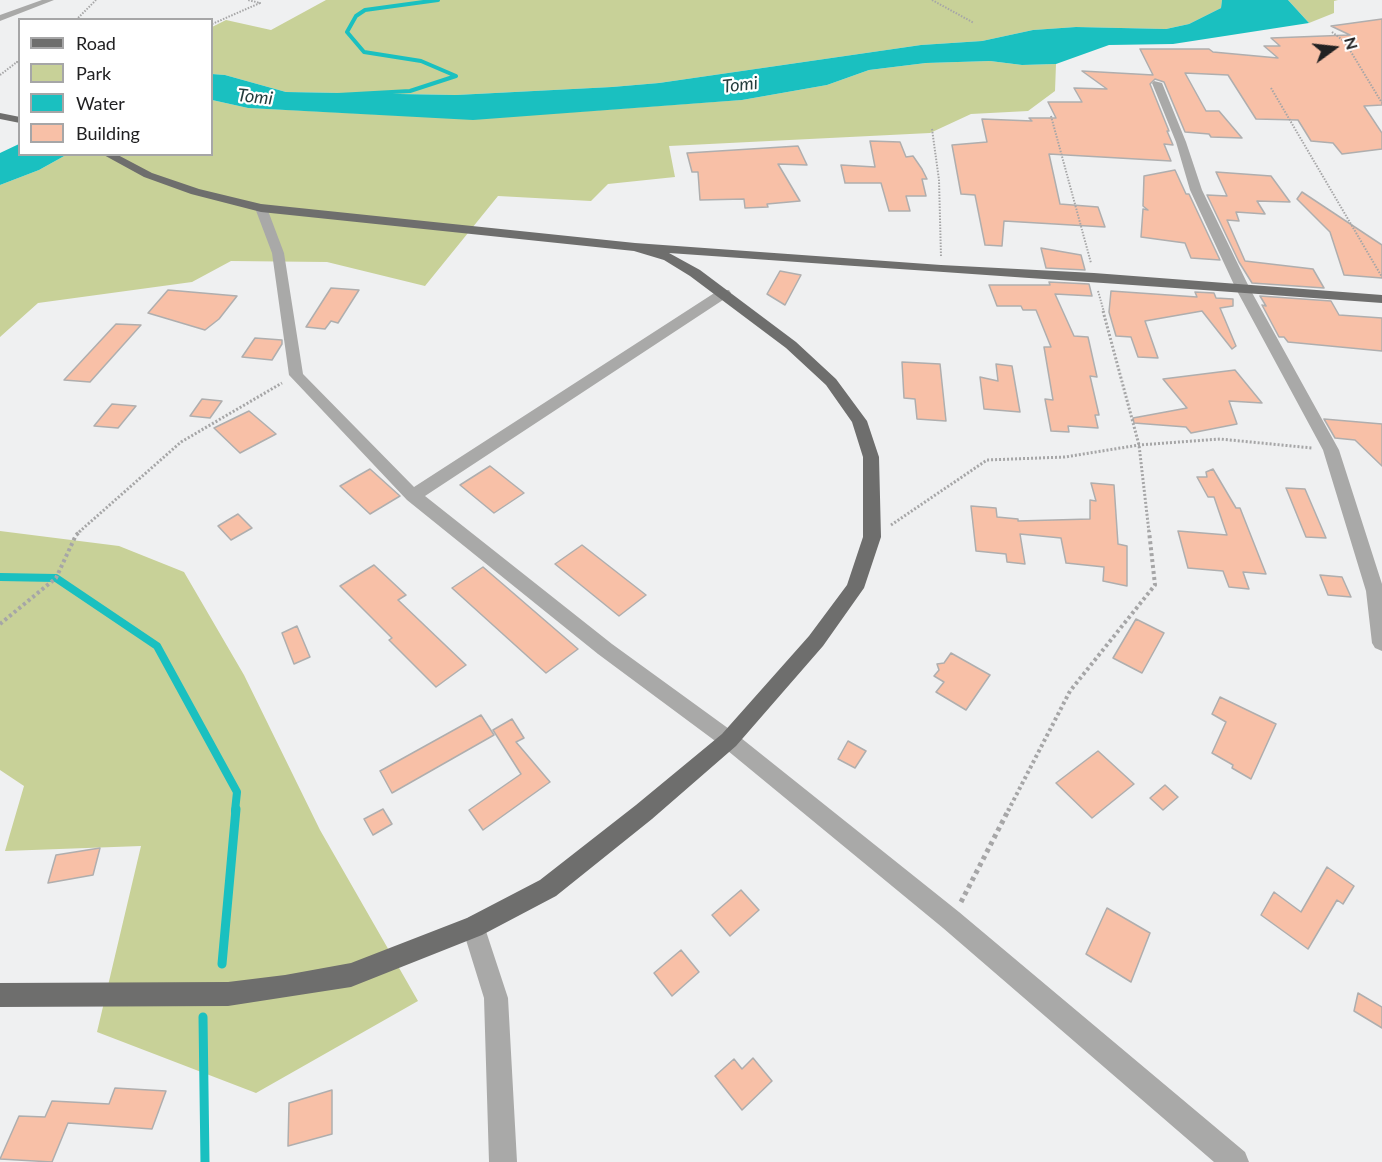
<!DOCTYPE html>
<style>
body{margin:0}
#map{position:relative;width:1382px;height:1162px;overflow:hidden;background:#eff0f1;font-family:Lato,sans-serif}
canvas{display:block}
.legend{position:absolute;left:18px;top:18px;width:195px;height:138px;box-sizing:border-box;background:#fff;border:2px solid #a6a6a7;margin:0;padding:8px 10px;list-style:none;font-size:18px;color:#212122}
.legend li{display:flex;align-items:center;gap:12px;height:30px}
.legend b{width:30px;border:2px solid #a6a6a7}
.north{position:absolute;left:1304px;top:18px;width:60px;height:60px;-webkit-text-stroke:4px #fff;paint-order:stroke;rotate:75deg;font-size:16px;font-weight:700;line-height:24px;text-align:center;color:#212122}
.north::after{content:'';display:block;margin:auto;width:21px;height:27px;background:#212122;clip-path:polygon(50% 0,100% 100%,50% 72%,0 100%)}
</style>
<div id="map">
<canvas width="1382" height="1162"></canvas>
<ul class="legend">
<li><b style="height:8px;background:#6e6e6d"></b>Road</li>
<li><b style="height:16px;background:#c8d198"></b>Park</li>
<li><b style="height:16px;background:#1ac0c0"></b>Water</li>
<li><b style="height:16px;background:#f8c0a7"></b>Building</li>
</ul>
<div class="north">N</div>
</div>
<script>
const context = document.querySelector('canvas').getContext('2d');
context.lineJoin = 'round';
function paint(path, color) { context.fillStyle = color; context.fill(path, 'evenodd'); }
function trace(path, color, width, dash) { context.strokeStyle = color; context.lineWidth = width; context.lineCap = dash ? 'butt' : 'round'; context.setLineDash(dash || []); context.stroke(path); }
function drawText(font, color, halo, rows, align = 'center') {
  context.font = font + ' Lato,sans-serif'; context.lineWidth = 4.5; context.setLineDash([]); context.textBaseline = 'middle'; context.strokeStyle = halo; context.fillStyle = color; for (const [text, x, y, turn = 0] of rows) {
    context.save(); context.translate(x, y); context.rotate((+turn || 0) * Math.PI / 180); context.textAlign = isNaN(turn) ? turn : align; if (halo) context.strokeText(text, 0, 0); context.fillText(text, 0, 0); context.restore();
  }
}
paint(new Path2D(`
 M 326,0 L 1222,0 L 1221,8 L 1189,24 L 1166,29 L 1076,27 L 1033,30 L 982,41 L 921,45 L 659,83 L 612,87 L 456,95 L 286,92 L 225,75 L 212,74 L 212,27 L 226,20 L 271,30 Z
 M 1288,0 L 1338,0 L 1334,1 L 1334,13 L 1309,23 Z
 M 990,61 L 1022,65 L 1056,64 L 1055,91 L 1028,111 L 971,114 L 930,133 L 669,146 L 675,177 L 608,184 L 591,201 L 498,196 L 425,286 L 327,262 L 231,261 L 192,282 L 38,303 L 0,337 L 0,185 L 39,170 L 66,155 L 212,154 L 212,100 L 248,108 L 473,119 L 742,100 L 827,85 L 869,70 L 926,63 Z
 M 0,531 L 119,546 L 184,572 L 244,675 L 320,830 L 418,1001 L 256,1093 L 97,1032 L 141,846 L 5,851 L 24,786 L 0,770 Z`), '#c8d198');
paint(new Path2D(`
 M 1222,0 L 1288,0 L 1309,23 L 1173,44 L 1109,45 L 1056,64 L 1022,65 L 990,61 L 926,63 L 869,70 L 827,85 L 742,100 L 473,120 L 248,108 L 212,100 L 212,74 L 225,75 L 286,92 L 456,95 L 612,87 L 659,83 L 921,45 L 982,41 L 1033,30 L 1076,27 L 1166,29 L 1189,24 L 1221,8 Z
 M 19,144 L 20,154 L 66,155 L 39,170 L 0,185 L 0,153 Z`), '#1ac0c0');
trace(new Path2D(`
 M 338,95 L 410,91 L 456,76 L 421,61 L 364,52 L 347,32 L 356,16 L 365,10 L 438,0`), '#1ac0c0', 4);
trace(new Path2D(`
 M 0,577 L 56,578 L 157,646 L 237,792 L 235,811`), '#1ac0c0', 8);
trace(new Path2D(`
 M 222,964 L 236,809
 M 203,1017 L 205,1162`), '#1ac0c0', 9);
const building = new Path2D(`
 M 1382,19 L 1382,105 L 1364,106 L 1382,133 L 1382,149 L 1342,154 L 1333,143 L 1311,141 L 1298,120 L 1256,119 L 1228,75 L 1185,73 L 1206,111 L 1219,111 L 1242,138 L 1211,137 L 1209,134 L 1185,132 L 1164,82 L 1155,79 L 1150,84 L 1169,131 L 1167,131 L 1173,145 L 1164,144 L 1171,161 L 1049,154 L 1060,204 L 1098,207 L 1105,227 L 1004,221 L 1002,246 L 985,245 L 975,195 L 961,194 L 952,145 L 987,142 L 982,119 L 1032,121 L 1029,118 L 1056,118 L 1048,102 L 1082,102 L 1074,88 L 1107,89 L 1082,71 L 1153,75 L 1140,49 L 1209,49 L 1213,52 L 1278,58 L 1264,46 L 1280,46 L 1271,38 L 1350,35 L 1331,26 Z
 M 870,141 L 900,142 L 906,157 L 913,156 L 922,169 L 927,179 L 922,179 L 926,196 L 906,196 L 910,211 L 889,211 L 881,183 L 845,183 L 841,165 L 875,167 Z
 M 798,146 L 807,165 L 778,164 L 800,201 L 767,204 L 768,207 L 745,208 L 744,199 L 700,200 L 698,172 L 692,172 L 687,153 Z
 M 1175,170 L 1186,194 L 1189,194 L 1220,260 L 1191,258 L 1185,243 L 1141,237 L 1143,209 L 1148,210 L 1143,206 L 1144,176 Z
 M 1216,172 L 1271,176 L 1290,202 L 1257,201 L 1265,214 L 1236,212 L 1239,221 L 1227,220 L 1245,261 L 1313,269 L 1324,288 L 1252,283 L 1239,262 L 1207,195 L 1227,196 Z
 M 1302,192 L 1382,245 L 1382,278 L 1344,275 L 1330,232 L 1297,199 Z
 M 1041,248 L 1081,255 L 1085,270 L 1046,268 Z
 M 780,271 L 801,275 L 785,305 L 767,294 Z
 M 1049,282 L 1089,284 L 1092,296 L 1055,294 L 1074,336 L 1088,337 L 1097,377 L 1090,376 L 1099,415 L 1095,415 L 1098,428 L 1068,426 L 1069,432 L 1051,431 L 1045,399 L 1053,400 L 1044,347 L 1051,347 L 1036,310 L 1023,310 L 1021,306 L 997,306 L 989,285 L 1050,285 Z
 M 331,288 L 359,290 L 338,323 L 331,321 L 325,329 L 306,327 Z
 M 168,290 L 237,296 L 219,319 L 205,330 L 148,313 Z
 M 1111,291 L 1197,297 L 1195,292 L 1214,293 L 1216,298 L 1233,299 L 1233,306 L 1220,308 L 1236,346 L 1232,349 L 1202,311 L 1145,321 L 1158,358 L 1138,357 L 1131,337 L 1116,336 L 1109,312 Z
 M 1260,296 L 1331,301 L 1339,315 L 1382,318 L 1382,351 L 1288,342 L 1284,337 L 1279,337 L 1262,305 L 1266,306 Z
 M 116,324 L 141,325 L 90,382 L 64,380 Z
 M 255,338 L 282,340 L 282,344 L 272,360 L 242,357 Z
 M 902,362 L 940,364 L 946,421 L 917,419 L 915,399 L 904,398 Z
 M 996,364 L 1012,366 L 1020,412 L 984,409 L 980,377 L 998,381 Z
 M 1235,370 L 1262,403 L 1229,401 L 1237,424 L 1191,433 L 1186,427 L 1134,423 L 1133,418 L 1187,408 L 1163,379 Z
 M 202,399 L 222,401 L 210,418 L 190,416 Z
 M 112,404 L 136,406 L 118,428 L 94,426 Z
 M 249,411 L 276,434 L 240,453 L 214,428 Z
 M 1324,419 L 1382,424 L 1382,466 L 1355,440 L 1335,438 Z
 M 490,466 L 524,493 L 494,513 L 460,485 Z
 M 370,469 L 400,496 L 370,514 L 340,486 Z
 M 1213,469 L 1236,508 L 1240,508 L 1266,574 L 1243,572 L 1249,589 L 1229,587 L 1223,571 L 1188,568 L 1178,531 L 1227,535 L 1214,497 L 1208,497 L 1197,477 L 1207,477 L 1206,472 Z
 M 1091,483 L 1114,485 L 1118,544 L 1127,546 L 1127,586 L 1103,581 L 1104,567 L 1066,563 L 1061,538 L 1020,534 L 1025,564 L 1007,562 L 1006,554 L 976,551 L 971,506 L 996,508 L 997,517 L 1018,519 L 1018,521 L 1090,519 L 1090,500 L 1096,501 Z
 M 1286,488 L 1305,489 L 1326,538 L 1306,537 Z
 M 238,514 L 252,528 L 231,540 L 218,526 Z
 M 582,545 L 646,595 L 619,616 L 555,564 Z
 M 374,565 L 406,595 L 398,600 L 466,665 L 436,687 L 389,640 L 392,638 L 340,586 Z
 M 483,567 L 578,649 L 546,673 L 452,588 Z
 M 1320,575 L 1342,577 L 1351,597 L 1328,595 Z
 M 1136,619 L 1164,633 L 1142,673 L 1113,658 Z
 M 297,626 L 310,657 L 294,664 L 282,633 Z
 M 951,653 L 990,675 L 966,710 L 936,692 L 944,682 L 934,676 L 939,670 L 937,664 L 944,663 Z
 M 1220,697 L 1276,724 L 1251,779 L 1232,768 L 1233,765 L 1212,753 L 1226,722 L 1212,714 Z
 M 481,715 L 494,735 L 392,793 L 380,771 Z
 M 512,719 L 524,738 L 516,742 L 550,782 L 483,830 L 469,810 L 521,774 L 493,730 Z
 M 848,741 L 866,751 L 855,768 L 838,759 Z
 M 1098,751 L 1134,784 L 1092,818 L 1056,783 Z
 M 1165,785 L 1178,797 L 1163,810 L 1150,798 Z
 M 383,809 L 392,824 L 373,835 L 364,819 Z
 M 100,848 L 93,875 L 48,883 L 56,855 Z
 M 1327,867 L 1354,886 L 1343,904 L 1337,900 L 1308,949 L 1261,915 L 1274,892 L 1301,912 Z
 M 741,890 L 759,910 L 730,936 L 712,915 Z
 M 1107,908 L 1150,933 L 1131,982 L 1086,954 Z
 M 681,950 L 699,972 L 672,996 L 654,973 Z
 M 1358,993 L 1382,1007 L 1382,1028 L 1354,1011 Z
 M 753,1058 L 772,1081 L 742,1110 L 715,1076 L 734,1059 L 742,1069 Z
 M 115,1088 L 166,1091 L 152,1129 L 68,1123 L 52,1162 L 0,1159 L 19,1116 L 45,1117 L 52,1101 L 109,1104 Z
 M 332,1090 L 332,1134 L 288,1146 L 289,1103 Z`);
paint(building, '#f8c0a7');
trace(building, '#afaeae', 1.5);
trace(new Path2D(`
 M 932,0 L 974,23
 M 76,20 L 96,0
 M 212,24 L 260,3 L 248,0
 M 1332,32 L 1345,42 L 1382,103
 M 20,60 L 17,62 L 20,63
 M 0,75 L 17,62
 M 1271,88 L 1382,277
 M 1051,116 L 1091,263
 M 932,129 L 939,180 L 941,257
 M 1098,291 L 1104,312`), '#a6a6a7', 2, [1.5, 1.5]);
trace(new Path2D(`
 M 1103,311 L 1139,445 L 1149,532
 M 891,525 L 987,460 L 1065,457 L 1139,445 L 1220,439 L 1312,448
 M 79,532 L 181,442 L 282,383`), '#a6a6a7', 3, [2, 2]);
trace(new Path2D(`
 M 0,624 L 56,578 L 76,535 L 81,531
 M 1008,811 L 1070,691 L 1155,585 L 1149,531`), '#a6a6a7', 4, [3, 3]);
trace(new Path2D(`
 M 961,902 L 1009,809`), '#a6a6a7', 5, [4, 4]);
paint(new Path2D(`
 M 42,0 L 54,0 L 0,21 L 0,15 Z
 M 1154,81 L 1162,83 L 1186,142 L 1202,190 L 1250,289 L 1339,450 L 1382,584 L 1382,651 L 1375,648 L 1372,643 L 1366,591 L 1323,450 L 1236,289 L 1190,190 L 1176,142 L 1152,83 Z
 M 261,204 L 267,208 L 284,253 L 303,374 L 414,487 L 719,290 L 729,290 L 731,293 L 729,296 L 425,496 L 612,644 L 736,734 L 959,912 L 1245,1152 L 1249,1162 L 1214,1162 L 943,928 L 722,746 L 598,654 L 407,500 L 289,375 L 272,253 L 255,208 Z
 M 474,915 L 482,919 L 508,998 L 517,1162 L 489,1162 L 484,998 L 462,927 L 466,919 Z`), '#a9a9a8');
paint(new Path2D(`
 M 0,113 L 20,117 L 20,123 L 0,119 Z
 M 102,154 L 116,154 L 152,173 L 199,189 L 261,204 L 635,243 L 941,265 L 1094,273 L 1382,295 L 1382,303 C 1144,285 907,270 669,253 L 700,270 L 796,342 L 836,379 L 867,421 L 879,457 L 881,537 L 864,588 L 823,646 L 736,746 L 652,819 L 556,896 L 482,935 L 351,987 L 228,1006 L 0,1007 L 0,983 L 228,982 L 285,975 L 351,963 L 467,918 L 540,880 L 636,805 L 722,734 L 809,636 L 847,585 L 863,537 L 863,457 L 852,422 L 826,385 L 786,348 L 690,276 L 664,260 L 634,251 L 261,212 L 191,194 L 144,177 Z`), '#6e6e6d');
drawText('italic 18px', '#243c3c', '#fff', [
 ["Tomi",740,85,-6],
 ["Tomi",255,97,6]
]);
</script>
